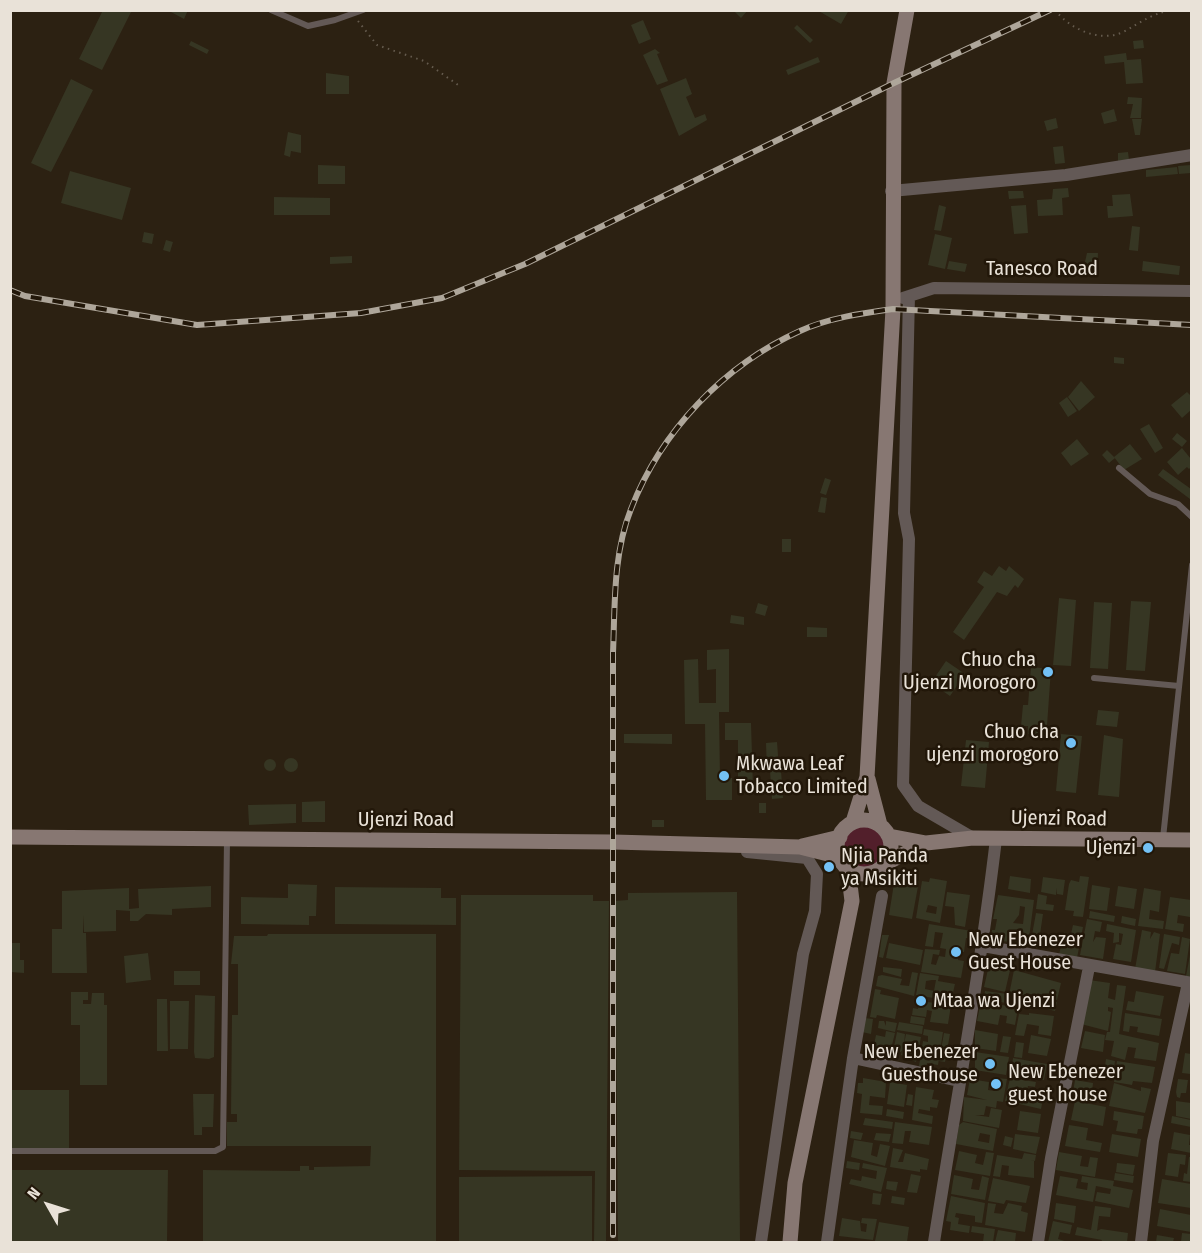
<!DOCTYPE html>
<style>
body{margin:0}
#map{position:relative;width:1202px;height:1253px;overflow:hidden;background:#2c2112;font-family:"Fira Sans Condensed",sans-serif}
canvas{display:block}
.frame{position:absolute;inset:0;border:12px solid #e9e2d8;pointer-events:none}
.north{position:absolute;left:18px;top:1175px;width:60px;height:60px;-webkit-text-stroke:4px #221709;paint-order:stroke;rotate:309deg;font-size:16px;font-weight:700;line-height:24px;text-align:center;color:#e9e2d8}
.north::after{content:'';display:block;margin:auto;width:21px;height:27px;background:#e9e2d8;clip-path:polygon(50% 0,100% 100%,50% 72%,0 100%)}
</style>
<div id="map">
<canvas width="1202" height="1253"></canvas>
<div class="frame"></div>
<div class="north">N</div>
</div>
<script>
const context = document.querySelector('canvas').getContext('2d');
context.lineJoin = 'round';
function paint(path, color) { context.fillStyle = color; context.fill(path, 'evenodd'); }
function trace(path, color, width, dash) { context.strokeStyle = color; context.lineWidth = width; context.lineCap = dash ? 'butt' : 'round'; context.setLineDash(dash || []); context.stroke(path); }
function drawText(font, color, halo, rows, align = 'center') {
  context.font = font + ' "Fira Sans Condensed",sans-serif'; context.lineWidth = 5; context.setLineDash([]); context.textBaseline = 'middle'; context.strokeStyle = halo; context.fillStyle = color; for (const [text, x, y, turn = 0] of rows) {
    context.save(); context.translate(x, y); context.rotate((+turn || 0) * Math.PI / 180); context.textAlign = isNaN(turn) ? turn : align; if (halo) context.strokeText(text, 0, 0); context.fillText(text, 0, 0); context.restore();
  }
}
paint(new Path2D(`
 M842 847a21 21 0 1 1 42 0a21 21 0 1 1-42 0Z`), '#521f2b');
paint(new Path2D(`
 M 103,10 L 132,10 L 102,70 L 79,59 Z
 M 172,10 L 188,10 L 184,19 L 171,12 Z
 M 733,10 L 748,10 L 741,18 Z
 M 817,10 L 849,10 L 841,24 Z
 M 643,20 L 651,39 L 639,44 L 631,25 Z
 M 797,25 L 813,40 L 810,43 L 794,28 Z
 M 1143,40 L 1144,48 L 1134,49 L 1133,41 Z
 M 191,41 L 209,50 L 207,54 L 189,45 Z
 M 655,49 L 660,53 L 657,54 L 668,81 L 657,85 L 643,55 Z
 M 1126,53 L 1127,60 L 1141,59 L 1143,83 L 1126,84 L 1124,62 L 1105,64 L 1104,56 Z
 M 818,57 L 820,62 L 788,75 L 786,70 Z
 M 326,73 L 349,76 L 349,94 L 326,94 Z
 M 686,78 L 692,94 L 686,97 L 695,118 L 705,114 L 707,120 L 679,136 L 660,89 Z
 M 71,79 L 93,90 L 51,172 L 31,163 Z
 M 1128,97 L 1142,98 L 1141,118 L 1130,118 L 1133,104 L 1127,104 Z
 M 1114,109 L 1117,121 L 1104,124 L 1101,113 Z
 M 1056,118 L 1058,128 L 1047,131 L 1044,121 Z
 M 1132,119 L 1142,119 L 1140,135 L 1135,135 Z
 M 288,132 L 301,135 L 301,153 L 291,151 L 290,157 L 284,155 Z
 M 1063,146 L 1065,163 L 1055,164 L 1053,147 Z
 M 1128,152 L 1129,160 L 1118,161 L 1118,153 Z
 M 318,165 L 345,166 L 345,184 L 318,184 Z
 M 1191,165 L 1191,173 L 1179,174 L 1178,166 Z
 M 1177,167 L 1178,174 L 1146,177 L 1146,170 Z
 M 70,171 L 131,188 L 122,220 L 61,203 Z
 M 1068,188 L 1069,197 L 1062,198 L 1063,215 L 1038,216 L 1037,200 L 1052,199 L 1053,189 Z
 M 1008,191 L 1023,191 L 1024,198 L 1009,199 Z
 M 1130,194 L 1133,216 L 1108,218 L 1107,206 L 1113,206 L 1112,195 Z
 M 274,197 L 330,198 L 330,215 L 274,215 Z
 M 939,205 L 946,207 L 941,231 L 934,230 Z
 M 1026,205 L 1028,233 L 1014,234 L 1011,206 Z
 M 1132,226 L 1140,227 L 1138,251 L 1129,250 Z
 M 144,232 L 154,234 L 152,244 L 142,242 Z
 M 935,234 L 952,238 L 945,269 L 928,265 Z
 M 166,240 L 173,242 L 170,252 L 163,250 Z
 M 1087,253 L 1098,253 L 1097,272 L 1083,271 Z
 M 352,256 L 352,263 L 330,264 L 330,257 Z
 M 949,261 L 967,264 L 965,272 L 947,269 Z
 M 1143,261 L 1180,266 L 1179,275 L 1142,271 Z
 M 1114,357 L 1124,358 L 1124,364 L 1114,363 Z
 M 1081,381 L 1095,397 L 1079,411 L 1068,397 Z
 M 1187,392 L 1191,396 L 1191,410 L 1182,418 L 1171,405 Z
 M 1067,397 L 1077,411 L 1068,417 L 1059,403 Z
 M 1149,424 L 1163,448 L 1155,453 L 1140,429 Z
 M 1177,433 L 1187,441 L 1182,447 L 1172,439 Z
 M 1077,439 L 1089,454 L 1071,466 L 1061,453 Z
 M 1130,444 L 1142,459 L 1124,470 L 1114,457 Z
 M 1182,448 L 1191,459 L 1191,467 L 1189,469 L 1187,467 L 1178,475 L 1167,462 Z
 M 1107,450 L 1115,458 L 1109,463 L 1102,455 Z
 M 1163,469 L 1191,489 L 1190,499 L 1158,475 Z
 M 825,478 L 831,480 L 826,495 L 820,493 Z
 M 821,497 L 827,498 L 825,513 L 818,512 Z
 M 782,539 L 791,539 L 791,552 L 782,552 Z
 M 999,566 L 1006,571 L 1009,566 L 1024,579 L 1018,588 L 1015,585 L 1007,596 L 997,592 L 964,640 L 953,632 L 984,587 L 977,582 L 984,571 L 992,576 Z
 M 1059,598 L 1076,600 L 1071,666 L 1053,665 Z
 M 1131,601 L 1151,602 L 1145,671 L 1126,670 Z
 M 1094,602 L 1112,603 L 1108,669 L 1090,668 Z
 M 758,603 L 768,606 L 765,616 L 755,613 Z
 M 731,615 L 744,617 L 744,625 L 730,623 Z
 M 807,627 L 827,628 L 827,637 L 807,637 Z
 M 729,649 L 729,712 L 719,712 L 720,778 L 732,778 L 732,800 L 706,800 L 705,724 L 685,724 L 684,660 L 698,659 L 699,703 L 716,703 L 716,669 L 707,670 L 707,650 Z
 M 946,661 L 965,674 L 950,696 L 931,683 Z
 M 1031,667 L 1051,669 L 1046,740 L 1035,738 L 1035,735 L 1028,734 L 1028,726 L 1021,726 L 1023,705 L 1028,705 Z
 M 1098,710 L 1119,712 L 1117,727 L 1096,725 Z
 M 725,723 L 751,723 L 753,788 L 738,788 L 738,740 L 725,740 Z
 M 624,734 L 672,734 L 672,744 L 624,743 Z
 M 1061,734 L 1082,736 L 1076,793 L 1056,791 Z
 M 1104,735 L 1123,739 L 1119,797 L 1098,795 Z
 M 966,740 L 989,742 L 985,788 L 961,786 Z
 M 777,742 L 779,769 L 767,770 L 766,743 Z
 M284 765a7 7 0 1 1 14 0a7 7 0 1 1-14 0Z
 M264 765a6 6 0 1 1 12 0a6 6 0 1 1-12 0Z
 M 770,771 L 781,771 L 783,798 L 772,799 Z
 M 325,801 L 325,822 L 302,822 L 302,802 Z
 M 759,803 L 766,803 L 766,813 L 759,813 Z
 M 296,804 L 296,823 L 249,825 L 248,805 Z
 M 652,820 L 664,820 L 664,827 L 652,827 Z
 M 1010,876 L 1031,879 L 1030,893 L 1008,889 Z
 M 1080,876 L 1089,877 L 1083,917 L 1073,916 L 1074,911 L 1065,910 L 1069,884 L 1071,880 L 1079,882 Z
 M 895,877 L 919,881 L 912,919 L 889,915 Z
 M 1043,877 L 1065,880 L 1063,895 L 1057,894 L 1057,888 L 1056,895 L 1041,892 Z
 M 930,878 L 947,881 L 940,923 L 916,918 L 922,881 L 929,882 ZM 928,905 L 937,907 L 936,914 L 926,912 Z
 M 288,884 L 317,885 L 316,916 L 309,916 L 309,925 L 241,924 L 241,897 L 288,898 Z
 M 1092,885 L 1110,888 L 1107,911 L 1089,909 Z
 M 211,886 L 211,907 L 172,909 L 172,915 L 146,914 L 138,921 L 130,921 L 130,911 L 116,910 L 116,931 L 84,932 L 83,915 L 83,933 L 86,933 L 87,973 L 52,973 L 52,929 L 62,929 L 62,891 L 129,888 L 129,909 L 139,908 L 138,889 Z
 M 1118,886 L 1137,889 L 1134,909 L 1115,906 Z
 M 335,887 L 441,888 L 441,898 L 456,898 L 456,925 L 335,924 Z
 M 1144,888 L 1161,891 L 1159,912 L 1150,910 L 1149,919 L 1164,921 L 1163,929 L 1138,926 Z
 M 737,892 L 740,1242 L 618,1242 L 615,901 L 628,900 L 628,893 Z
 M 947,892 L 970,895 L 965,927 L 955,925 L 954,907 L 945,906 Z
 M 1038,894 L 1047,896 L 1046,904 L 1054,905 L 1053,911 L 1036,909 Z
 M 461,895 L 593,895 L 593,901 L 609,901 L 606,1241 L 594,1241 L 595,1171 L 459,1170 Z
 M 998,895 L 1034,900 L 1028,946 L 1015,944 L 1016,938 L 1011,937 L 1011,942 L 991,940 L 992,930 L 995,930 L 997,919 L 993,919 ZM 1020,906 L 1025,907 L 1023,924 L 1013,923 L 1019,915 Z
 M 1170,897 L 1191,900 L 1190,917 L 1178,915 L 1177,923 L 1184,924 L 1183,932 L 1165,929 Z
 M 1090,911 L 1115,916 L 1114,922 L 1089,918 Z
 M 1036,913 L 1043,914 L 1038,948 L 1030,946 Z
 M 1122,916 L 1136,919 L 1135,926 L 1121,923 Z
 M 1087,919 L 1102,922 L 1100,932 L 1095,931 L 1093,942 L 1096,937 L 1106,938 L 1103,959 L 1080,955 Z
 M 929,924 L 972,931 L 971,939 L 966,938 L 964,952 L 959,952 L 958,960 L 964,961 L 961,978 L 921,972 L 925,949 L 940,950 L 939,955 L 933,954 L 931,964 L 936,965 L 939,956 L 945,957 L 946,949 L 940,948 L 943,933 L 935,932 L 933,947 L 925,946 Z
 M 1107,924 L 1136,930 L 1131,962 L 1113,959 L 1116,944 L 1121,945 L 1123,934 L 1119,933 L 1119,942 L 1113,943 L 1114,933 L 1106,931 Z
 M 1073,925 L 1083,927 L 1077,958 L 1059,955 L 1064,932 L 1071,934 Z
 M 1142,930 L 1151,932 L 1150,939 L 1154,932 L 1160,934 L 1155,972 L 1135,969 Z
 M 268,934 L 436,934 L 436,1242 L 203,1242 L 203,1170 L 300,1171 L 300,1166 L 309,1166 L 309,1170 L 314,1170 L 314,1167 L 370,1166 L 371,1146 L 227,1146 L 227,1122 L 237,1122 L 237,1114 L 231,1114 L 232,1015 L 238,1015 L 238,964 L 231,964 L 234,936 L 267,936 Z
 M 1164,934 L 1180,937 L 1179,945 L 1172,943 L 1164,969 L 1159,968 Z
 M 882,935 L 889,935 L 883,958 L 879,957 Z
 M 1182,937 L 1190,939 L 1185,974 L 1167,971 L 1171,953 L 1179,954 Z
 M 10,943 L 20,943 L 20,960 L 24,960 L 24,973 L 10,972 Z
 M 889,943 L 923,950 L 920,965 L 886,958 Z
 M 148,953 L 151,980 L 126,983 L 124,956 Z
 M 1190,955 L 1191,955 L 1191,977 L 1186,976 Z
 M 989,965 L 1010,970 L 1005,992 L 984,987 Z
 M 883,967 L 902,969 L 901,977 L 883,972 Z
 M 1014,970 L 1061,983 L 1057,1000 L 1037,996 L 1057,1002 L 1055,1011 L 1031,1005 L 1034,995 L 1026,993 L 1025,998 L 1009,995 Z
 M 174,971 L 200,971 L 200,985 L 174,985 Z
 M 912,972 L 918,973 L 914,996 L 876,986 L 878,976 L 882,975 L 902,979 L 900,985 L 909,986 Z
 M 920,973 L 939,976 L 938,981 L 955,984 L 951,1001 L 916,995 ZM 932,980 L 936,980 L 934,991 L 925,989 L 926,981 Z
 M 1089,980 L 1110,983 L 1108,998 L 1115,1000 L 1117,985 L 1126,986 L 1119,1034 L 1159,1043 L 1156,1061 L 1134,1058 L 1136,1048 L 1128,1047 L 1125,1060 L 1111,1056 L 1114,1041 L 1105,1040 L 1107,1032 L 1110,1032 L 1113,1008 L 1108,1007 L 1108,1011 L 1111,1012 L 1108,1031 L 1081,1024 Z
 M 875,989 L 881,990 L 880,994 L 899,998 L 895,1019 L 877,1015 L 876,1018 L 870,1017 Z
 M 985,991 L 1008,994 L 1006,1003 L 984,999 Z
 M 1136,991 L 1164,996 L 1160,1016 L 1126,1010 L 1128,1001 L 1134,1002 Z
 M 71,992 L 88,992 L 88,1000 L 83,1000 L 83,1004 L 91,1004 L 92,993 L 104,993 L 104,1005 L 107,1005 L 107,1085 L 80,1085 L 80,1025 L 71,1025 Z
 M 195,995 L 215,996 L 214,1057 L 209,1059 L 195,1058 L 194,1052 Z
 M 1009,997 L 1015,998 L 1014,1001 L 1031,1001 L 1030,1007 L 1012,1004 L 1013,1001 L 1008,1001 Z
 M 157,999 L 167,999 L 168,1051 L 157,1051 Z
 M 170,1001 L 189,1001 L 188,1049 L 170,1049 Z
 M 919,1001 L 951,1005 L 948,1024 L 930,1022 L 932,1011 L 927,1010 L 926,1017 L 912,1015 L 913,1008 L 918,1009 Z
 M 981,1001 L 1018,1008 L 1015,1025 L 1006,1023 L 1007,1016 L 1000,1015 L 998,1025 L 977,1021 Z
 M 1029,1013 L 1054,1016 L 1051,1036 L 1038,1034 L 1039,1026 L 1027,1024 L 1024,1036 L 1015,1035 L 1019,1014 L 1029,1015 Z
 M 1125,1013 L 1162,1019 L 1159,1036 L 1137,1032 L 1138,1027 L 1130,1026 L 1129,1032 L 1123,1031 Z
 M 911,1016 L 925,1018 L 924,1025 L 910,1023 Z
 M 864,1018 L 873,1019 L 871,1034 L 862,1032 Z
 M 879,1021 L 884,1021 L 886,1026 L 886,1021 L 897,1023 L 895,1032 L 878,1028 Z
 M 899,1022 L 923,1026 L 922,1034 L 897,1030 Z
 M 924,1029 L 943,1032 L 938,1065 L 927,1063 L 926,1067 L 919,1066 L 923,1041 L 928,1042 L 928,1036 L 923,1035 Z
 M 975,1030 L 998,1034 L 996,1051 L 975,1048 Z
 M 886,1031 L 895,1033 L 889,1057 L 872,1054 L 876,1035 L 885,1037 Z
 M 1085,1031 L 1105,1035 L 1103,1052 L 1081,1048 Z
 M 897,1032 L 905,1034 L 904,1044 L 906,1034 L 921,1037 L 916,1062 L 901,1055 L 902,1051 L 892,1057 Z
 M 944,1033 L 950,1034 L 945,1062 L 939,1061 Z
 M 1031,1035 L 1051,1039 L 1047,1056 L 1028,1053 Z
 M 1003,1036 L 1011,1037 L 1008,1053 L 1000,1052 Z
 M 1016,1042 L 1024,1043 L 1022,1058 L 1014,1057 Z
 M 975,1052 L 1009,1057 L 1006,1075 L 975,1070 Z
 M 1185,1053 L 1191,1054 L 1191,1074 L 1182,1073 Z
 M 1013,1058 L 1047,1064 L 1044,1080 L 1026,1077 L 1027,1069 L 1012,1066 Z
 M 1106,1059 L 1115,1061 L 1113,1074 L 1104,1073 Z
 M 1117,1061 L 1155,1067 L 1152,1083 L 1133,1081 L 1132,1085 L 1114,1082 Z
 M 863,1078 L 886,1082 L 885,1098 L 870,1096 L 869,1105 L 883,1106 L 882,1115 L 860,1113 L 862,1094 L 857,1093 L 858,1083 L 863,1083 Z
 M 997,1078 L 1007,1079 L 1003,1102 L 997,1101 L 996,1108 L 986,1106 L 984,1115 L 975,1115 L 989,1117 L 991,1108 L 1002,1110 L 999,1128 L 963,1121 L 964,1097 L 987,1100 L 967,1095 L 970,1079 L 989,1082 L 988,1090 L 995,1091 Z
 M 1010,1078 L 1036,1082 L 1035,1087 L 1028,1086 L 1026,1096 L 1043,1099 L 1041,1109 L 1019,1104 L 1021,1094 L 1018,1104 L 1005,1101 Z
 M 1178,1079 L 1188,1080 L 1186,1093 L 1181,1093 L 1180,1098 L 1177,1097 L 1176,1092 Z
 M 1075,1080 L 1093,1083 L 1092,1092 L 1101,1094 L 1099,1102 L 1072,1098 Z
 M 890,1082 L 907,1085 L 904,1107 L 887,1104 Z
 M 1114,1083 L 1141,1091 L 1141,1087 L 1151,1089 L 1145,1113 L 1109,1106 Z
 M 916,1087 L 934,1090 L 932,1099 L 939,1100 L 937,1108 L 930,1107 L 930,1111 L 919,1109 L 918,1113 L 933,1116 L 932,1124 L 912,1120 Z
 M 10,1090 L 69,1090 L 69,1149 L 10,1148 Z
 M 193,1094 L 214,1094 L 213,1127 L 202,1127 L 202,1135 L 194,1135 Z
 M 908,1094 L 913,1095 L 912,1106 L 906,1105 Z
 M 1075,1101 L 1106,1107 L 1103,1126 L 1071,1120 Z
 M 1176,1101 L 1191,1103 L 1191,1119 L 1176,1116 Z
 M 887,1109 L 904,1112 L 903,1119 L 886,1116 Z
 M 1020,1111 L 1041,1114 L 1038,1133 L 1017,1130 Z
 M 1114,1111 L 1144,1116 L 1142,1129 L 1138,1129 L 1137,1134 L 1116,1131 L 1118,1121 L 1113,1120 Z
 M 1172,1116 L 1191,1120 L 1191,1127 L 1171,1123 Z
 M 865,1118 L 893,1122 L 892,1129 L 863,1125 Z
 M 895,1122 L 932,1127 L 929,1145 L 909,1142 L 911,1131 L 905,1131 L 903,1144 L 892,1143 Z
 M 963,1122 L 997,1129 L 993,1151 L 956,1144 L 959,1125 ZM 980,1133 L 990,1135 L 989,1143 L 978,1141 Z
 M 1069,1125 L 1088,1128 L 1086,1140 L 1102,1143 L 1100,1152 L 1065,1146 Z
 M 851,1131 L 863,1133 L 861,1140 L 850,1138 Z
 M 1174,1132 L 1190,1135 L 1189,1145 L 1191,1145 L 1191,1153 L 1171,1149 Z
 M 876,1133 L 891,1134 L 889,1142 L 874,1140 Z
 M 1015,1134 L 1040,1137 L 1036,1154 L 1013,1149 Z
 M 1112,1134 L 1141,1139 L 1138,1157 L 1109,1152 Z
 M 1005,1136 L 1013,1138 L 1011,1147 L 1003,1145 Z
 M 854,1140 L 873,1143 L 871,1155 L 877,1157 L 880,1144 L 890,1146 L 885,1166 L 851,1157 Z
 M 893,1148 L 903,1150 L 898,1162 L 903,1162 L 905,1153 L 929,1159 L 927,1170 L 920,1169 L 920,1172 L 890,1167 Z
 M 959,1151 L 977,1155 L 975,1163 L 983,1165 L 986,1152 L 994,1153 L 990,1176 L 955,1170 Z
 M 1059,1152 L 1082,1156 L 1080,1166 L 1088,1167 L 1090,1157 L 1098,1158 L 1095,1177 L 1056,1170 Z
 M 1024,1153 L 1036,1155 L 1035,1161 L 1031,1160 L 1034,1161 L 1034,1178 L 1008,1175 L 1009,1166 L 1002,1165 L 1000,1177 L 993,1176 L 997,1155 L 1022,1159 Z
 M 1168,1153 L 1186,1155 L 1185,1165 L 1180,1164 L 1178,1177 L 1165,1175 Z
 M 1189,1157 L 1191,1157 L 1191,1182 L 1183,1181 L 1184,1173 L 1187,1174 Z
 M 847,1161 L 860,1163 L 859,1170 L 846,1168 Z
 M 863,1163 L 887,1168 L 881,1192 L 849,1184 L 851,1179 L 861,1181 L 862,1176 L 876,1179 L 877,1171 L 862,1168 Z
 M 1117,1163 L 1135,1165 L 1133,1175 L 1116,1172 Z
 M 10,1170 L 168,1170 L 167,1242 L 10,1242 Z
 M 1115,1173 L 1134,1176 L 1133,1183 L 1114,1180 Z
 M 911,1174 L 921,1176 L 917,1193 L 907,1192 Z
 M 954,1175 L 973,1179 L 971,1189 L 979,1190 L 982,1176 L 989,1178 L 985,1200 L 951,1194 Z
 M 592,1176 L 592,1242 L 459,1242 L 459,1177 Z
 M 1060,1176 L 1078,1179 L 1076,1188 L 1087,1190 L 1088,1183 L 1081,1182 L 1082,1176 L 1114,1181 L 1113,1186 L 1133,1190 L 1129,1208 L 1095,1201 L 1097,1192 L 1110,1194 L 1111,1189 L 1096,1186 L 1093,1202 L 1056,1195 Z
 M 993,1178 L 1030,1186 L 1026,1203 L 1006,1200 L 1004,1204 L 988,1201 Z
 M 1162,1179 L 1191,1184 L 1191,1208 L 1158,1203 Z
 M 887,1181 L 898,1182 L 896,1191 L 886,1189 Z
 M 873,1193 L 882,1194 L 880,1205 L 872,1204 Z
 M 892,1196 L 905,1198 L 904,1205 L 891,1203 Z
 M 951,1196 L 985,1203 L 982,1223 L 975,1222 L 975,1216 L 956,1213 L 955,1217 L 959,1218 L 958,1224 L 970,1226 L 969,1233 L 950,1230 L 951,1222 L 946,1221 Z
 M 988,1203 L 996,1204 L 994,1213 L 1003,1214 L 1008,1203 L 1022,1206 L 1021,1211 L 1028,1213 L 1025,1232 L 985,1225 Z
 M 1056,1203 L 1076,1206 L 1074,1223 L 1054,1219 Z
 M 1095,1206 L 1111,1208 L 1110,1217 L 1099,1216 L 1097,1231 L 1101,1229 L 1128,1233 L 1127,1242 L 1101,1242 L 1102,1240 L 1075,1235 L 1077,1227 L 1091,1230 Z
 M 1160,1209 L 1191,1215 L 1191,1232 L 1157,1226 Z
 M 842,1218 L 860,1221 L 861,1231 L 866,1232 L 867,1224 L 861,1223 L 862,1218 L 877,1219 L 873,1240 L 839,1236 Z
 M 1053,1221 L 1072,1225 L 1070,1234 L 1060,1232 L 1058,1239 L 1068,1242 L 1048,1242 Z
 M 879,1222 L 909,1227 L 907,1242 L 875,1241 Z
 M 972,1226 L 995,1229 L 993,1242 L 983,1242 L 984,1234 L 971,1232 Z
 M 998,1230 L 1016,1233 L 1015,1242 L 995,1242 Z
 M 1182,1233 L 1191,1234 L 1190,1242 L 1181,1242 Z
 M 1157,1235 L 1174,1238 L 1173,1242 L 1156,1242 Z`), '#363623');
trace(new Path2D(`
 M 1055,10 C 1070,29 1100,43 1123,32 C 1140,23 1151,14 1171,10
 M 358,21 L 377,45 L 424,61 L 461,87`), '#655b4e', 2, [1.5, 4.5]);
trace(new Path2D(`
 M 271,10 L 308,26 L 335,20 L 363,10
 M 1119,468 L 1150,494 L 1178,504 L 1192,517
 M 1094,678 L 1179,686
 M 1163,838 L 1192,565
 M 10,1151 L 215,1151 L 223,1147 L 227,840`), '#635956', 6);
trace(new Path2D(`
 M 891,191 L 1066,175 L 1192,155
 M 909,296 L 904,513 L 909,539 L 903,785 L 918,806 L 973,838
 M 903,298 L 934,288 L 1192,291
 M 747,852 L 807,858 L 817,874 L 815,911 L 803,954 L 761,1242
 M 983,946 L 1192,983
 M 853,1058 L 959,1081
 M 827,1242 L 853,1058 L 882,896
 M 934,1242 C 955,1108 980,974 996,839
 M 1038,1242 L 1051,1158 L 1089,967
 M 1141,1242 L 1153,1141 L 1188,983`), '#635956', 12);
trace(new Path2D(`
 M 868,779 L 880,825
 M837 847a27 27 0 1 1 54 0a27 27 0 1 1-54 0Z
 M 853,822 L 867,777 L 893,309 L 894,83 L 907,10
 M 889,836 L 926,843 L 973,838 L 1192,840
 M 10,837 L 613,842 L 800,847 L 840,857
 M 802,846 L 840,837
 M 886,863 L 926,843
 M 790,1242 L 795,1183 L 852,901 L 848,868`), '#877772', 15);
const rail = new Path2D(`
 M 10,290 L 25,296 L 197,325 L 361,313 L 442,298 L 525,264 L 894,83 L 1050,10
 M 613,1235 L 613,653 C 615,605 613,554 631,509 C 661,431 724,365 800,331 C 828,318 863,313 893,309 L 1192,325`);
trace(rail, '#aea69a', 6);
trace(rail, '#221709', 4, [11]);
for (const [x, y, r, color] of [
 [1048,672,6,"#73c1f5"],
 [1071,743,6,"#73c1f5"],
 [724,776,6,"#73c1f5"],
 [1148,848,6,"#73c1f5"],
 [829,867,6,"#73c1f5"],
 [956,952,6,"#73c1f5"],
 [921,1001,6,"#73c1f5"],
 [990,1064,6,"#73c1f5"],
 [996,1084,6,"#73c1f5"]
]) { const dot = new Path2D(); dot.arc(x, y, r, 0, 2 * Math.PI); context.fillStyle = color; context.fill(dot); trace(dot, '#221709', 2); }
drawText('20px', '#e9e2d8', '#221709', [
 ["Tanesco Road",1042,269],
 ["Ujenzi Road",1059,819,1],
 ["Ujenzi Road",406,820]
]);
drawText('20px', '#e9e2d8', '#221709', [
 ["Chuo cha",1036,660,"right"],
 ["Ujenzi Morogoro",1036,683,"right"],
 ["Chuo cha",1059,732,"right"],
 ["ujenzi morogoro",1059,755,"right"],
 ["Mkwawa Leaf",736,764],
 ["Tobacco Limited",736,787],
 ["Ujenzi",1136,848,"right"],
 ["Njia Panda",841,856],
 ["ya Msikiti",841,879],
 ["New Ebenezer",968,940],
 ["Guest House",968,963],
 ["Mtaa wa Ujenzi",933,1001],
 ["New Ebenezer",978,1052,"right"],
 ["Guesthouse",978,1075,"right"],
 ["New Ebenezer",1008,1072],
 ["guest house",1008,1095]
], 'left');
</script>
